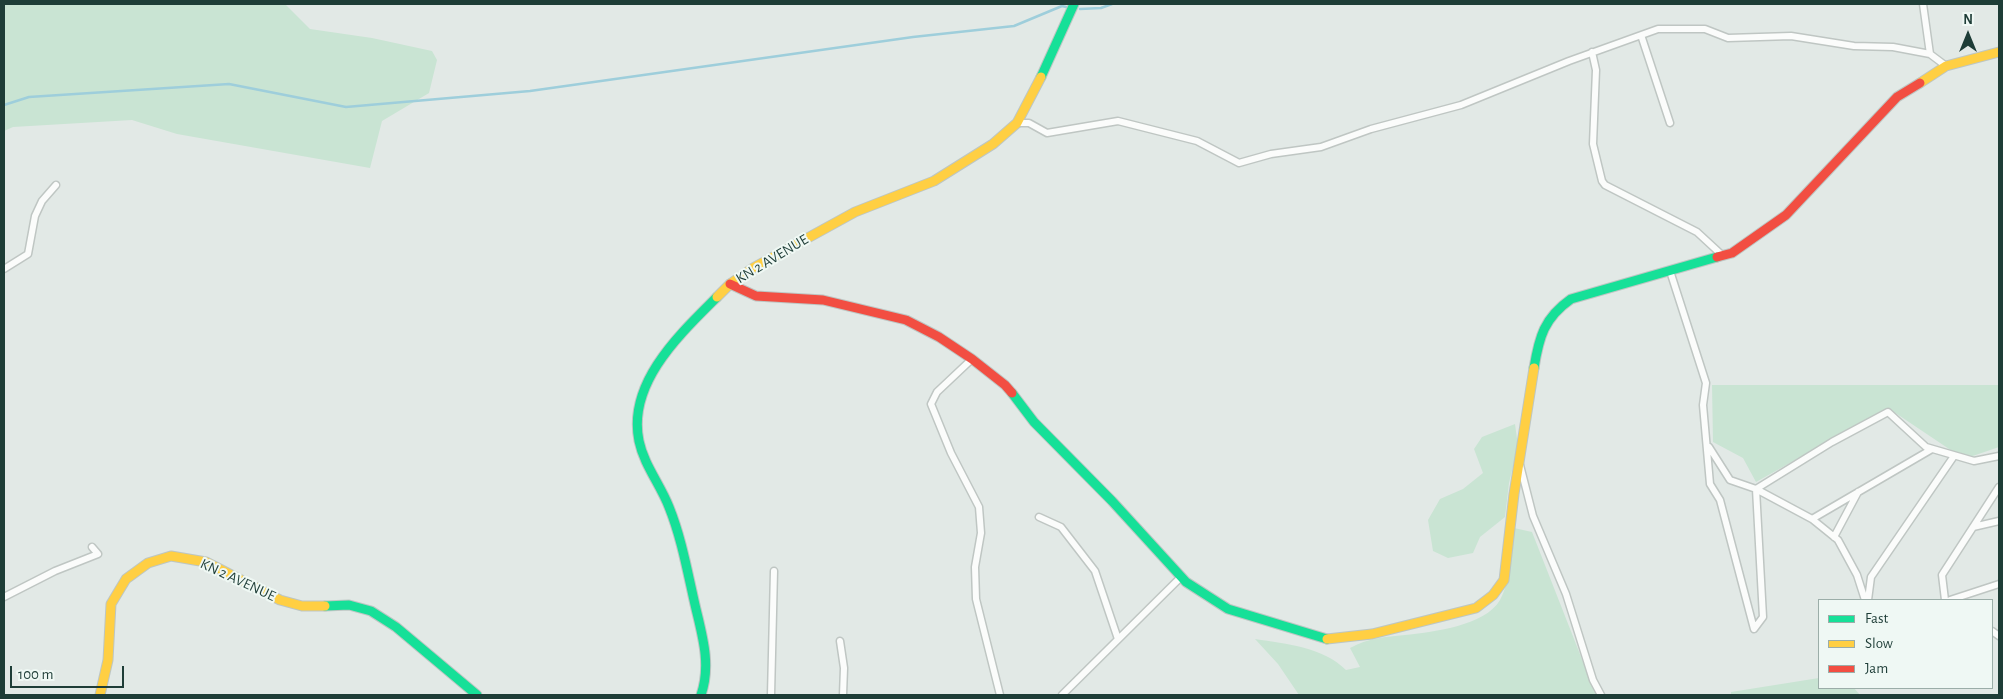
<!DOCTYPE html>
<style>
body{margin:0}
#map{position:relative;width:2003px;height:699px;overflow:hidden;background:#e2e9e6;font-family:"Alegreya Sans",sans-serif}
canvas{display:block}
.frame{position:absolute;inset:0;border:5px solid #1e3d37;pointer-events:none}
.legend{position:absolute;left:1818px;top:599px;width:175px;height:90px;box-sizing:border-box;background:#eff8f4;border:1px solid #9bada8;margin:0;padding:6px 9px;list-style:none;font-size:15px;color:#1e3d37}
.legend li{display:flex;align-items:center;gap:10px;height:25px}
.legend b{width:25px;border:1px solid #9bada8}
.north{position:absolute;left:1943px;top:10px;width:50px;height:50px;-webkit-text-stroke:4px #eff8f4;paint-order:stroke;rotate:0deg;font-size:14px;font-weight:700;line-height:20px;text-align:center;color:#1e3d37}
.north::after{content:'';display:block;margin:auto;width:18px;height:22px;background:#1e3d37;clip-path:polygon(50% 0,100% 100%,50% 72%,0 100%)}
.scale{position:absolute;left:10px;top:666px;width:114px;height:22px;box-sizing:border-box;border:2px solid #1e3d37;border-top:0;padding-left:6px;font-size:15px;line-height:18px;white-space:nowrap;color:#1e3d37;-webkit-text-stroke:4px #eff8f4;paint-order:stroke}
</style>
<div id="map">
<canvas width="2003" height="699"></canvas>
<div class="frame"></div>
<ul class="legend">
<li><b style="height:6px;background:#16e098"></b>Fast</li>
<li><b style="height:6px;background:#ffcf43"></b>Slow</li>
<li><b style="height:6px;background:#f24e42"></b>Jam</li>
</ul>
<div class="north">N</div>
<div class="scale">100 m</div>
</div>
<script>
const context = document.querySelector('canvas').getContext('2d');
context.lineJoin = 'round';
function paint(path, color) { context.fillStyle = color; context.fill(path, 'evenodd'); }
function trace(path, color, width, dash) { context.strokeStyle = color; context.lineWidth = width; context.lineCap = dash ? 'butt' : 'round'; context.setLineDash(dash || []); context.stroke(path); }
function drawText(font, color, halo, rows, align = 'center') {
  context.font = font + ' "Alegreya Sans",sans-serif'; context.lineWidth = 4; context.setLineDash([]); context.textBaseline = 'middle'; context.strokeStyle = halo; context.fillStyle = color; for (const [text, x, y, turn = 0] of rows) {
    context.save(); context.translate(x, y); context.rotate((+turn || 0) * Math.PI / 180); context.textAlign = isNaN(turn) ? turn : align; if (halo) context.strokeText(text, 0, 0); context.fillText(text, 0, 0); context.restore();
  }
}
paint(new Path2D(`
 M 4,4 L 285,4 L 310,29 L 372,38 L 432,51 L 437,60 L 429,93 L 382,121 L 370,168 L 177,134 L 132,120 L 13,127 L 4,131 Z
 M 1712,385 L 1999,385 L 1999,447 L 1964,459 L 1888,408 L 1756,482 L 1743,458 L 1713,442 Z
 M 1515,424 L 1518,446 L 1509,483 L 1505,517 L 1480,537 L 1473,553 L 1448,558 L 1433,551 L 1428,520 L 1440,499 L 1463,489 L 1483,473 L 1474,449 L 1482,437 Z
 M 1514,528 L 1532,532 L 1596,695 L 1299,695 L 1278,664 L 1255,639 C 1287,644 1323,647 1346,670 L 1360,667 L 1350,648 C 1368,638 1385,637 1405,635 C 1432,632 1485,626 1500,600 C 1510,583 1512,548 1514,528 Z
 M 1819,678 L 1819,688 L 1854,688 L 1860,695 L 1731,695 L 1731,692 Z`), '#c9e4d3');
trace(new Path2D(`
 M 1080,9 L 1101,8 L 1112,4
 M 4,105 L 29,97 L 229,84 L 346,107 L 530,91 L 913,37 L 1014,26 L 1062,6 L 1066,7`), '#9ecedb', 2.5);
const street = new Path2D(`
 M 1923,4 L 1930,54
 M 1641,35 L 1670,123
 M 1592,52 L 1596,70 L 1593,144 L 1602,181 L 1605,185 L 1697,232 L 1723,256
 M 1017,123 L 1029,123 L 1047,133 L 1118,121 L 1197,141 L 1239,163 L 1271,154 L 1321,147 L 1371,129 L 1461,105 L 1569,61 L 1658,29 L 1705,29 L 1728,38 L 1791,36 L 1854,46 L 1893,47 L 1930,54 L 1946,66
 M 4,269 L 28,254 L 35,216 L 42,201 L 56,185
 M 1670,271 L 1706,383 L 1703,405 L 1710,484 L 1720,500 L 1754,629 L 1763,617 L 1756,489 L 1832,442 L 1888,412 L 1926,447 L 1974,461 L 1999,456
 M 972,359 L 937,392 L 931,404 L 951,453 L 979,507 L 981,533 L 975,567 L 976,599 L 1000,695
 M 1709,447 L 1730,480 L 1756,489 L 1812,519 L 1838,540 L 1857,575 L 1865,600
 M 1520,465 L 1533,516 L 1566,594 L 1593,680 L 1601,695
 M 1039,517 L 1061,527 L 1095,571 L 1118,639
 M 1812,519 L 1932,449
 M 1973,527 L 1999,521
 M 1834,537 L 1858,492
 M 4,597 L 55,571 L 98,554 L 92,547
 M 1868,600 L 1871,577 L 1954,456
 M 1945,600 L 1942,575 L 1999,487
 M 1950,600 L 1999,584
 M 1992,631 L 1999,636
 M 840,641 L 844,668 L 843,695
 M 771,695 L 774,571
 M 1062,695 L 1181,577`);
const fast = new Path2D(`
 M 1041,77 L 1074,4
 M 1534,368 C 1539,337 1544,318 1571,299 L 1717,257
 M 1012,393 L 1034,422 L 1112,501 L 1186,582 L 1228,609 L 1327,639
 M 325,606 L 349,605 L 371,611 L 396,627 L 477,695
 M 701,695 C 711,666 703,638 696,609 C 688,575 682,539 669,507 C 660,484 644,465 639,441 C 627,383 680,334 717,297`);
const slow = new Path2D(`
 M 1920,83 L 1946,66 L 1999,52
 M 717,297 L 730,284 L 753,268 L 855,212 L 934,181 L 993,144 L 1017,123 L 1041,77
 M 1327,639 L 1372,634 L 1476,608 L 1493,595 L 1504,580 L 1514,494 L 1534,368
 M 100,695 L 108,660 L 111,604 L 126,579 L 148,563 L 171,556 L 206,562 L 280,600 L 302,606 L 325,606`);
const jam = new Path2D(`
 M 1717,257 L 1732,253 L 1786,215 L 1897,97 L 1920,83
 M 730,284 L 756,296 L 823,300 L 906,320 L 939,337 L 972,359 L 1005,385 L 1012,393`);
trace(street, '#bfc6c3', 9);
trace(fast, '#bdc6c3', 11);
trace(slow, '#bdc6c3', 11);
trace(jam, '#bdc6c3', 11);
trace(street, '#fbfcfb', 6);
trace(fast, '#16e098', 9);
trace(slow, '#ffcf43', 9);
trace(jam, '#f24e42', 9);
drawText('15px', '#1e3d37', '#eff8f4', [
 ["KN 2 AVENUE",772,259,-31],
 ["KN 2 AVENUE",238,580,25]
]);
</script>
